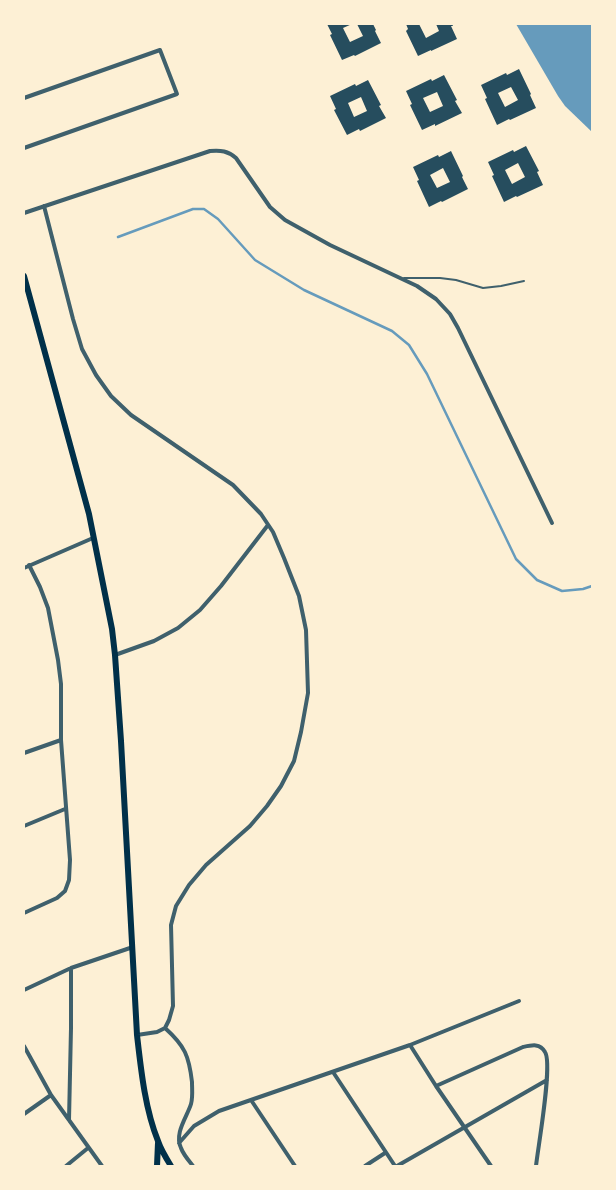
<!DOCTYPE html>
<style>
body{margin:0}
#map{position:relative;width:616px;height:1190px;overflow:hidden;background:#fdf0d5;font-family:"Space Grotesk",sans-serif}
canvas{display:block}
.frame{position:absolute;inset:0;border:25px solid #fdf0d5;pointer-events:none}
</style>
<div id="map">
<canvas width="616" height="1190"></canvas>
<div class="frame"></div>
</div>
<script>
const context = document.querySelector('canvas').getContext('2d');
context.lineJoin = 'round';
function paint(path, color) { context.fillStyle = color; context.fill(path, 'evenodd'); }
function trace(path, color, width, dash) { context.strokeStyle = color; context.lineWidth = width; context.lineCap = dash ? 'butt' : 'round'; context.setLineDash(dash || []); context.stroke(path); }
paint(new Path2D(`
 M 516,24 L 592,24 L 592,132 L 565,106 L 558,96 Z`), '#669bbc');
trace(new Path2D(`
 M 118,237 L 193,209 L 204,209 L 218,219 L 255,260 L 304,290 L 392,331 L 409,345 L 427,374 L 516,559 L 537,580 L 562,591 L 583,589 L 592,586`), '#669bbc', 2.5);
paint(new Path2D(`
 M 327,24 L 352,24 L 343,28 L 350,42 L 363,36 L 357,24 L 373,24 L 376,30 L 375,31 L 381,43 L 355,56 L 354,55 L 342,60 L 330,35 L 332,34 Z
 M 406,24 L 419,24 L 426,38 L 439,31 L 436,24 L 452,24 L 453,26 L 451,26 L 457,39 L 431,51 L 431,50 L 418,56 L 406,31 L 408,29 Z
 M 519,69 L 531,94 L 530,95 L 536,108 L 510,120 L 509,119 L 497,125 L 485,99 L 487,98 L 481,85 L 506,73 L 507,75 ZM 511,87 L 518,100 L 505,107 L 498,93 Z
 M 444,75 L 457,100 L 455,101 L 462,113 L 435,126 L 435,124 L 422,130 L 410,105 L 412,104 L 406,91 L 431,79 L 432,81 ZM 437,92 L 443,106 L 430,112 L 423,98 Z
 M 368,80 L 381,105 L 379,106 L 386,118 L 360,131 L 359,129 L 347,135 L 334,110 L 336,109 L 330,96 L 355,84 L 356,86 ZM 361,97 L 367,111 L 354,117 L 348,103 Z
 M 526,146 L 539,171 L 537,172 L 543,185 L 517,197 L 516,196 L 504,202 L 492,176 L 494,175 L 488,162 L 513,150 L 514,152 ZM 518,163 L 525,177 L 512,184 L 505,170 Z
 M 451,151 L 463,176 L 462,177 L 468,189 L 442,202 L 441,201 L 429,207 L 417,181 L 419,180 L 413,167 L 438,155 L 439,157 ZM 443,168 L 450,182 L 437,188 L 430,175 Z`), '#264d5e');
trace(new Path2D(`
 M 404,278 L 440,278 L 456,280 L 483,288 L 501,286 L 524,281`), '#3f606c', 2);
trace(new Path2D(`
 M 24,98 L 160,50 L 177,94 L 24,148
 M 44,206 L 73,319 L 82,349 L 96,375 L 111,396 L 131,415 L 233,485 L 261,514 L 273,532 L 284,558 L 299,596 L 306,630 L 308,693 L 301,732 L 294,761 L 281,786 L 267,806 L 250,826 L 206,865 L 189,885 L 176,906 L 171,925 L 173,1006 L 169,1020 L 165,1028 L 157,1032 L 137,1035
 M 24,213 L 210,151 C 221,150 228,151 236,158 L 270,207 L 285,220 L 330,245 L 417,286 L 436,299 L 450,314 L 458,328 L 552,523
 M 24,568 L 93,538
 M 115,655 L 154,641 L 178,628 L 200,610 L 221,586 L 268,525
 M 24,753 L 61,740
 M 24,826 L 65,809
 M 24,913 L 57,898 L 65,891 L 69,880 L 70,860 L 61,740 L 61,684 L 58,660 L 48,608 L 40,587 L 29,565
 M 24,990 L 71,968 L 133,947
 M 165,1028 C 185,1046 189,1056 192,1082 C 192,1089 193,1097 191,1104 C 187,1117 174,1133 181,1148 C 183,1154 189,1161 193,1166
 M 410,1045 L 436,1086 L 491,1166
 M 24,1046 L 51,1095 L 102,1166
 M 333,1072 L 395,1166
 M 436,1086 L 523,1047 C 532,1045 540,1043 545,1052 C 553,1064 538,1147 536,1166
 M 251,1100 L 295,1166
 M 24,1114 L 51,1095
 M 69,1120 L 71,1028 L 71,968
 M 179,1143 L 194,1126 L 219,1111 L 410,1045 L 519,1001
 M 66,1166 L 88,1148
 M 365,1166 L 385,1153
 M 397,1166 L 547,1080`), '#3f606c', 4);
trace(new Path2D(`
 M 24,276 L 89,514 L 112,629 L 115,655 L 121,741 L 137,1035 C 141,1070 145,1109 158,1141 C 161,1150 166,1158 171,1166
 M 157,1166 L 158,1143`), '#003049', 6);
</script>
